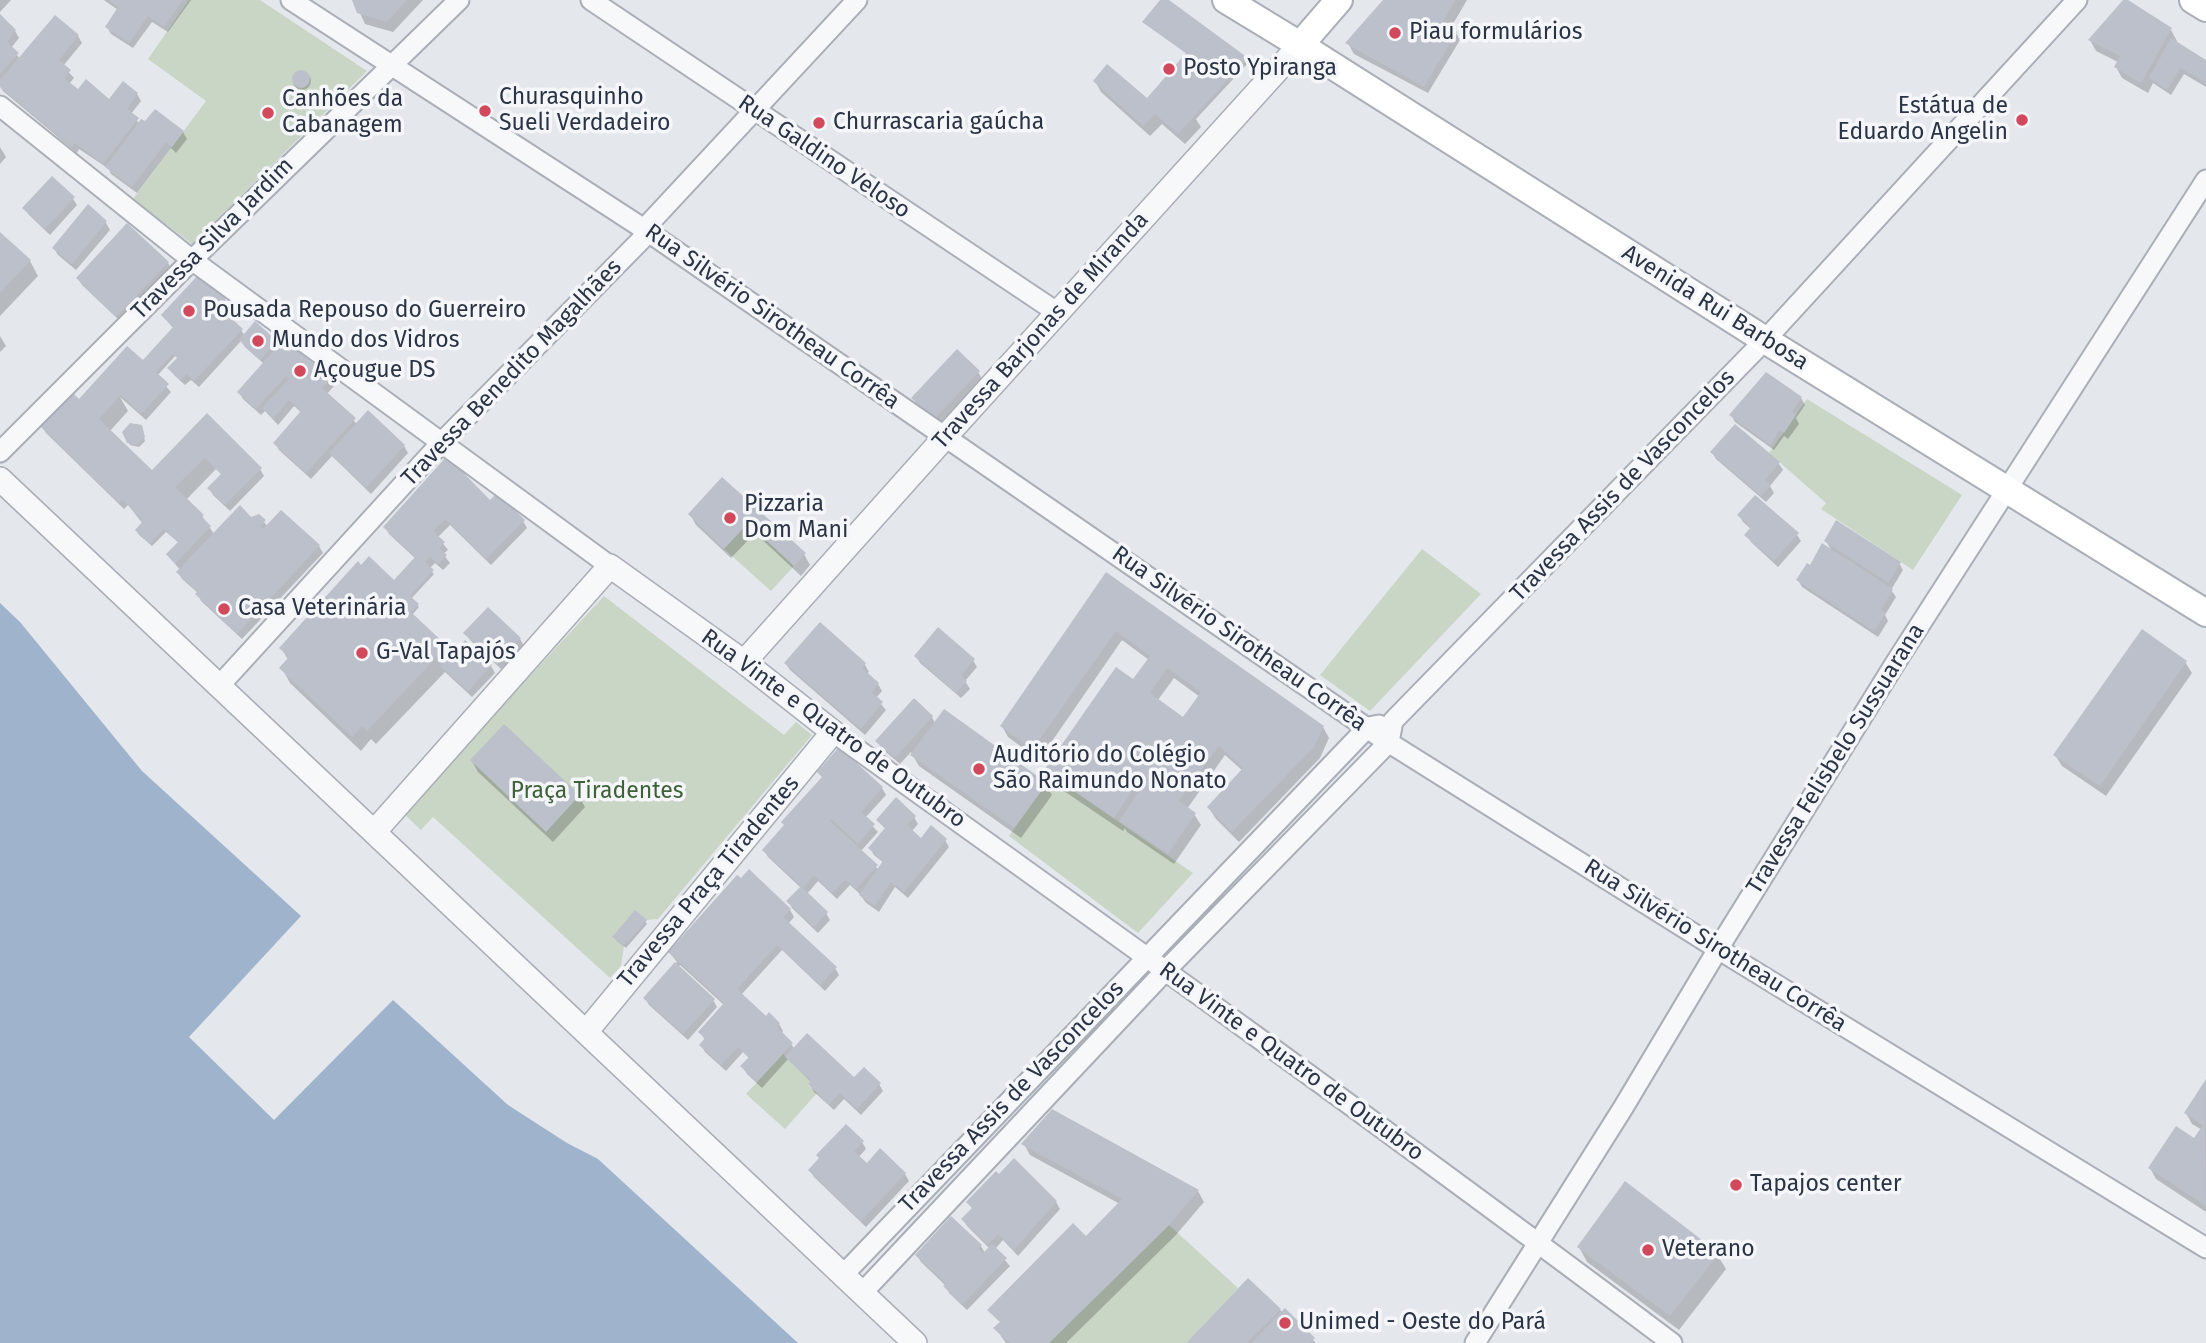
<!DOCTYPE html>
<meta charset="utf-8">
<style>
body{margin:0}
canvas{display:block;background:#e4e7ec}
</style>
<canvas width="2206" height="1343"></canvas>
<script>
const context = document.querySelector('canvas').getContext('2d');
context.lineJoin = 'round';
function paint(path, color) { context.fillStyle = color; context.fill(path, 'evenodd'); }
function trace(path, color, width, dash) { context.strokeStyle = color; context.lineWidth = width; context.lineCap = dash ? 'butt' : 'round'; context.setLineDash(dash || []); context.stroke(path); }
function drawText(font, color, halo, rows, align = 'center') {
  context.font = font + ' "Fira Sans",sans-serif'; context.lineWidth = 7; context.setLineDash([]); context.textBaseline = 'middle'; context.strokeStyle = halo; context.fillStyle = color; for (const [text, x, y, turn = 0] of rows) {
    context.save(); context.translate(x, y); context.rotate((+turn || 0) * Math.PI / 180); context.textAlign = isNaN(turn) ? turn : align; if (halo) context.strokeText(text, 0, 0); context.fillText(text, 0, 0); context.restore();
  }
}
paint(new Path2D(`
 M 189,0 L 260,0 L 367,71 L 192,244 L 133,199 L 206,101 L 148,59 Z
 M 1807,399 L 1962,495 L 1913,570 L 1821,509 L 1826,503 L 1769,453 Z
 M 748,523 L 794,566 L 771,591 L 724,549 Z
 M 1422,549 L 1481,594 L 1370,711 L 1320,675 Z
 M 604,596 L 784,735 L 796,722 L 812,735 L 658,919 L 646,920 L 624,946 L 621,966 L 610,978 L 433,817 L 421,830 L 403,813 Z
 M 1052,776 L 1193,873 L 1138,933 L 1009,836 Z
 M 783,1054 L 811,1081 L 808,1085 L 817,1093 L 785,1129 L 746,1094 Z
 M 1169,1225 L 1238,1288 L 1186,1343 L 1049,1343 Z`), '#c9d6c5');
paint(new Path2D(`
 M 0,603 L 20,622 L 142,771 L 301,916 L 189,1037 L 274,1120 L 393,1000 L 508,1105 L 567,1143 L 598,1159 L 798,1343 L 0,1343 Z`), '#9fb4cc');
paint(new Path2D(`
 M 0,0 L 11,0 L 0,12 Z
 M 104,0 L 191,0 L 168,32 L 152,22 L 133,48 L 111,34 L 107,27 L 118,10 Z
 M 354,0 L 423,0 L 393,32 L 365,24 Z
 M 1163,0 L 1166,0 L 1249,62 L 1196,119 L 1201,127 L 1185,144 L 1162,124 L 1150,136 L 1101,92 L 1095,81 L 1147,100 L 1187,54 L 1144,22 Z
 M 1385,0 L 1467,0 L 1450,29 L 1456,33 L 1460,40 L 1428,93 L 1354,54 L 1348,43 Z
 M 0,17 L 15,31 L 19,38 L 11,48 L 20,59 L 78,36 L 82,43 L 63,66 L 74,78 L 69,84 L 78,92 L 109,102 L 137,94 L 141,101 L 131,114 L 140,124 L 183,132 L 187,139 L 176,153 L 171,148 L 137,193 L 111,174 L 109,169 L 79,149 L 77,153 L 3,91 L 0,86 Z
 M 2171,30 L 2177,41 L 2176,43 L 2206,62 L 2206,87 L 2184,74 L 2171,95 L 2153,83 L 2148,93 L 2122,78 L 2116,67 L 2118,62 L 2096,51 L 2090,40 Z
 M293 81a9 9 0 1 1 18 0a9 9 0 1 1-18 0Z
 M 0,147 L 6,157 L 0,164 Z
 M 73,199 L 77,205 L 50,235 L 29,215 L 25,208 Z
 M 88,207 L 106,223 L 110,230 L 76,270 L 58,255 L 54,248 Z
 M 0,234 L 30,261 L 38,276 L 0,316 Z
 M 168,263 L 172,270 L 121,322 L 82,285 L 78,278 Z
 M 225,299 L 228,306 L 222,313 L 241,330 L 245,336 L 276,342 L 279,348 L 316,366 L 330,379 L 334,386 L 327,394 L 357,424 L 404,446 L 408,453 L 371,494 L 332,456 L 311,479 L 279,450 L 275,443 L 302,413 L 294,406 L 278,425 L 265,411 L 261,415 L 243,399 L 239,392 L 264,364 L 245,347 L 241,341 L 199,387 L 191,380 L 185,385 L 174,375 L 170,368 L 178,359 L 176,355 L 157,376 L 171,392 L 146,420 L 120,397 L 128,411 L 110,431 L 152,473 L 207,415 L 260,469 L 264,476 L 230,511 L 213,495 L 209,488 L 222,475 L 216,469 L 186,500 L 202,516 L 214,534 L 259,516 L 268,527 L 319,546 L 323,553 L 242,639 L 201,601 L 198,593 L 182,579 L 178,572 L 180,570 L 168,555 L 179,543 L 166,532 L 152,546 L 138,534 L 137,531 L 143,524 L 128,505 L 124,509 L 46,433 L 42,427 L 143,363 L 174,329 L 163,316 Z
 M 0,336 L 6,346 L 0,352 Z
 M 978,372 L 982,379 L 940,424 L 917,405 L 913,398 Z
 M 1801,398 L 1805,405 L 1796,418 L 1799,424 L 1788,439 L 1784,436 L 1774,450 L 1735,422 L 1731,415 Z
 M 1735,426 L 1779,464 L 1783,470 L 1770,486 L 1774,493 L 1766,502 L 1716,459 L 1712,452 Z
 M 142,430 L 145,441 L 139,447 L 130,445 L 124,432 Z
 M 723,480 L 804,554 L 810,565 L 801,576 L 755,533 L 731,558 L 696,525 L 690,514 Z
 M 490,503 L 523,521 L 527,528 L 491,565 L 450,525 L 438,537 L 448,550 L 443,554 L 450,563 L 443,570 L 435,563 L 429,569 L 434,574 L 411,599 L 419,607 L 412,615 L 446,647 L 451,656 L 491,666 L 495,673 L 472,697 L 445,672 L 376,744 L 371,739 L 361,751 L 290,683 L 282,668 L 289,661 L 281,648 L 394,583 L 416,559 L 389,534 L 385,527 Z
 M 1739,515 L 1797,535 L 1801,541 L 1778,567 L 1751,542 L 1747,535 L 1751,529 L 1743,522 Z
 M 1826,541 L 1899,563 L 1903,570 L 1891,590 L 1896,597 L 1885,615 L 1888,621 L 1878,637 L 1802,587 L 1798,580 L 1810,567 L 1832,551 Z
 M 1107,574 L 1323,727 L 1329,738 L 1320,758 L 1239,842 L 1216,819 L 1209,808 L 1243,771 L 1225,755 L 1187,809 L 1194,814 L 1201,825 L 1174,864 L 1127,832 L 1125,828 L 1123,831 L 1055,785 L 1046,770 L 1133,682 L 1149,660 L 1122,640 L 1039,760 L 1008,737 L 1002,726 ZM 1174,678 L 1200,697 L 1182,718 L 1158,700 Z
 M 820,624 L 865,665 L 869,672 L 866,674 L 878,684 L 882,691 L 876,698 L 886,710 L 865,735 L 790,670 L 786,664 Z
 M 466,633 L 520,639 L 524,646 L 501,669 L 470,640 Z
 M 916,656 L 973,660 L 977,667 L 965,681 L 970,689 L 961,698 L 920,663 Z
 M 2185,662 L 2192,673 L 2106,796 L 2062,766 L 2055,755 Z
 M 914,700 L 932,717 L 935,723 L 1046,784 L 1052,795 L 1021,838 L 919,766 L 911,752 L 900,764 L 881,748 L 877,741 Z
 M 472,761 L 579,796 L 585,807 L 553,842 L 478,772 Z
 M 882,788 L 886,795 L 865,818 L 878,832 L 860,852 L 879,870 L 884,863 L 874,855 L 870,848 L 886,830 L 878,820 L 914,817 L 918,824 L 912,831 L 921,840 L 945,840 L 949,847 L 908,898 L 895,887 L 879,912 L 865,902 L 861,895 L 850,885 L 837,899 L 818,881 L 807,894 L 826,913 L 830,920 L 818,933 L 792,908 L 788,901 L 801,888 L 768,857 L 764,850 Z
 M 790,910 L 794,917 L 788,924 L 835,968 L 839,975 L 825,991 L 782,950 L 741,995 L 766,1019 L 779,1024 L 783,1031 L 781,1033 L 795,1049 L 854,1080 L 879,1084 L 883,1091 L 861,1115 L 844,1099 L 834,1110 L 814,1092 L 810,1085 L 812,1083 L 788,1059 L 762,1088 L 747,1074 L 743,1067 L 750,1059 L 743,1052 L 726,1071 L 705,1052 L 701,1045 L 705,1040 L 700,1032 L 724,1005 L 680,965 L 678,968 L 713,1000 L 717,1007 L 688,1040 L 649,1005 L 645,998 L 677,962 L 670,953 Z
 M 645,921 L 647,924 L 626,948 L 616,940 Z
 M 2206,1082 L 2206,1212 L 2156,1179 L 2150,1168 L 2195,1141 L 2202,1130 L 2192,1124 L 2186,1113 Z
 M 862,1142 L 866,1149 L 858,1158 L 867,1165 L 905,1174 L 909,1181 L 866,1227 L 814,1177 L 810,1170 Z
 M 1024,1144 L 1198,1191 L 1204,1202 L 1175,1236 L 1066,1343 L 1006,1343 L 996,1329 L 1120,1204 L 1030,1155 Z
 M 999,1176 L 1056,1202 L 1060,1209 L 1018,1256 L 1003,1240 L 995,1249 L 1010,1266 L 967,1310 L 949,1293 L 946,1286 L 921,1262 L 917,1255 L 951,1218 L 981,1246 L 985,1253 L 990,1249 L 967,1226 L 963,1219 L 973,1210 L 969,1203 Z
 M 1579,1247 L 1717,1254 L 1726,1269 L 1679,1330 L 1587,1262 Z
 M 1280,1310 L 1316,1343 L 1188,1343 Z`), '#0003');
paint(new Path2D(`
 M 108,0 L 183,0 L 164,27 L 148,16 L 129,43 L 105,27 L 118,7 Z
 M 352,0 L 407,0 L 387,22 L 357,13 Z
 M 1160,0 L 1169,0 L 1248,58 L 1178,134 L 1155,114 L 1143,126 L 1093,81 L 1107,64 L 1147,98 L 1186,53 L 1142,22 Z
 M 1383,0 L 1455,0 L 1442,23 L 1457,32 L 1424,87 L 1345,43 Z
 M 2123,0 L 2128,0 L 2172,28 L 2141,83 L 2114,67 L 2120,56 L 2088,40 Z
 M 0,14 L 16,30 L 7,42 L 19,53 L 0,74 Z
 M 55,15 L 79,35 L 59,60 L 71,70 L 64,78 L 78,89 L 86,79 L 109,99 L 123,81 L 138,93 L 127,109 L 139,118 L 103,164 L 75,143 L 72,147 L 0,87 L 0,80 Z
 M 2171,38 L 2206,60 L 2206,83 L 2180,68 L 2167,90 L 2149,78 Z
 M292 79a9 9 0 1 1 18 0a9 9 0 1 1-18 0Z
 M 155,109 L 184,131 L 172,147 L 166,142 L 132,187 L 105,167 L 141,119 L 145,121 Z
 M 52,176 L 75,197 L 45,229 L 22,208 Z
 M 88,204 L 107,221 L 72,264 L 52,248 Z
 M 127,223 L 169,262 L 116,317 L 76,278 Z
 M 0,232 L 31,260 L 0,293 Z
 M 200,273 L 226,298 L 218,306 L 243,329 L 194,381 L 187,374 L 180,380 L 167,368 L 177,358 L 173,354 L 156,372 L 169,384 L 141,414 L 121,395 L 99,419 L 152,470 L 207,413 L 262,468 L 225,505 L 207,488 L 221,474 L 205,458 L 175,487 L 204,515 L 202,517 L 211,526 L 175,564 L 166,554 L 178,542 L 164,529 L 150,544 L 135,530 L 143,521 L 123,500 L 119,503 L 40,426 L 72,392 L 79,399 L 127,346 L 143,360 L 173,327 L 161,315 Z
 M 255,321 L 277,341 L 260,360 L 239,340 Z
 M 284,339 L 331,378 L 322,388 L 356,418 L 306,473 L 273,443 L 301,411 L 289,400 L 273,419 L 262,408 L 289,379 L 286,376 L 256,409 L 237,392 Z
 M 957,349 L 980,371 L 935,418 L 911,398 Z
 M 1766,372 L 1802,397 L 1792,412 L 1796,415 L 1784,433 L 1780,430 L 1770,445 L 1729,415 Z
 M 368,410 L 405,445 L 366,488 L 329,453 Z
 M 130,423 L 142,425 L 145,437 L 137,445 L 127,443 L 122,432 Z
 M 1735,424 L 1780,462 L 1765,480 L 1771,485 L 1761,496 L 1710,452 Z
 M 447,456 L 490,500 L 497,493 L 525,520 L 486,559 L 445,519 L 433,531 L 445,542 L 439,548 L 447,555 L 438,564 L 430,557 L 425,562 L 434,570 L 410,596 L 419,604 L 411,612 L 447,646 L 367,731 L 362,726 L 352,737 L 279,668 L 289,657 L 279,648 L 358,561 L 361,565 L 369,556 L 394,580 L 415,557 L 383,527 Z
 M 722,477 L 806,553 L 794,566 L 748,523 L 724,549 L 688,514 Z
 M 1755,495 L 1799,533 L 1774,561 L 1744,535 L 1751,527 L 1737,515 Z
 M 240,505 L 251,517 L 259,514 L 266,520 L 260,526 L 263,529 L 281,510 L 320,545 L 237,634 L 195,594 L 197,592 L 176,572 Z
 M 1836,520 L 1901,562 L 1888,583 L 1824,541 Z
 M 1822,543 L 1893,589 L 1881,610 L 1886,613 L 1874,631 L 1796,580 L 1807,563 L 1810,565 Z
 M 1106,572 L 1324,726 L 1314,747 L 1232,832 L 1207,807 L 1243,768 L 1219,746 L 1179,801 L 1196,813 L 1168,854 L 1119,821 L 1147,779 L 1142,776 L 1114,818 L 1044,770 L 1116,667 L 1133,679 L 1150,656 L 1116,631 L 1032,750 L 1000,726 ZM 1167,668 L 1201,692 L 1183,717 L 1150,693 Z
 M 488,607 L 521,638 L 497,664 L 463,633 Z
 M 820,622 L 866,663 L 862,668 L 879,683 L 872,692 L 883,702 L 861,729 L 784,663 Z
 M 938,627 L 975,659 L 961,675 L 967,681 L 956,693 L 914,656 Z
 M 2142,629 L 2187,661 L 2100,786 L 2053,755 Z
 M 465,640 L 492,665 L 468,691 L 440,666 Z
 M 914,698 L 933,716 L 895,758 L 875,741 Z
 M 944,709 L 1047,783 L 1014,828 L 910,755 Z
 M 504,724 L 580,795 L 546,832 L 470,760 Z
 M 839,747 L 883,787 L 861,812 L 875,824 L 858,844 L 831,819 L 830,821 L 878,865 L 856,889 L 845,880 L 832,893 L 814,875 L 803,888 L 828,912 L 814,927 L 786,901 L 801,886 L 762,850 L 784,825 L 781,822 L 822,777 L 817,772 Z
 M 896,797 L 916,816 L 907,825 L 921,838 L 931,825 L 947,839 L 904,892 L 891,882 L 875,906 L 859,895 L 883,861 L 868,848 L 885,828 L 876,820 Z
 M 749,869 L 791,909 L 783,917 L 837,967 L 820,985 L 777,945 L 737,989 L 766,1016 L 769,1012 L 780,1023 L 777,1027 L 793,1043 L 757,1082 L 740,1066 L 749,1057 L 738,1047 L 721,1065 L 699,1045 L 705,1038 L 698,1032 L 724,1003 L 668,952 L 737,875 L 741,878 Z
 M 635,910 L 647,920 L 624,946 L 612,937 Z
 M 675,962 L 715,999 L 683,1034 L 643,998 Z
 M 807,1033 L 854,1077 L 864,1067 L 881,1083 L 857,1109 L 840,1093 L 829,1105 L 808,1084 L 811,1081 L 785,1057 Z
 M 2206,1079 L 2205,1145 L 2206,1206 L 2148,1168 L 2176,1126 L 2194,1138 L 2203,1125 L 2184,1113 Z
 M 1052,1109 L 1199,1190 L 1169,1225 L 1049,1343 L 1010,1343 L 993,1328 L 1000,1322 L 987,1310 L 1073,1223 L 1086,1236 L 1122,1199 L 1021,1144 Z
 M 846,1124 L 864,1141 L 854,1151 L 867,1163 L 880,1148 L 906,1173 L 861,1221 L 808,1170 L 819,1158 L 816,1155 Z
 M 1014,1158 L 1057,1201 L 1014,1250 L 998,1234 L 988,1245 L 961,1219 L 972,1208 L 966,1202 L 996,1171 L 999,1174 Z
 M 1625,1181 L 1719,1253 L 1670,1316 L 1577,1247 Z
 M 951,1216 L 982,1245 L 978,1249 L 983,1253 L 992,1244 L 1007,1258 L 962,1305 L 943,1286 L 946,1284 L 915,1255 Z
 M 1248,1278 L 1281,1309 L 1247,1343 L 1186,1343 Z
 M 1285,1308 L 1315,1338 L 1310,1343 L 1251,1343 Z`), '#bbc0ca');
const minor = new Path2D(`
 M 291,0 L 644,229 L 1380,737 L 1718,949 L 2206,1248
 M 591,0 L 1058,313
 M 0,106 L 192,260 L 610,566
 M 0,452 L 192,260 L 459,0
 M 219,686 L 442,442 L 646,235 L 644,229 L 857,0
 M 833,732 C 1114,933 1395,1135 1672,1343
 M 843,1275 L 1368,727 L 1379,725
 M 862,1293 L 1165,971 L 1389,742 L 1393,721 L 1765,340 L 2077,0
 M 1475,1343 L 1623,1108 L 1718,949 L 1896,662 L 2206,180`);
const tertiary = new Path2D(`
 M 0,479 L 915,1343
 M 744,662 L 945,437 L 1300,45
 M 374,832 L 610,566 L 744,662 L 833,732 L 586,1032`);
const secondary = new Path2D(`
 M 1226,0 L 1300,45 L 1765,340 L 2206,613
 M 2193,0 L 2206,8
 M 1300,45 L 1339,0`);
trace(minor, '#a9aeb7', 23);
trace(tertiary, '#a9aeb7', 26);
trace(secondary, '#a9aeb7', 30);
trace(minor, '#f7f8fa', 19);
trace(tertiary, '#f7f8fa', 23);
trace(secondary, '#fff', 26);
for (const [x, y, r, color] of [
 [1395,33,7,"#d1495b"],
 [1169,69,7,"#d1495b"],
 [485,111,7,"#d1495b"],
 [268,113,7,"#d1495b"],
 [2022,120,7,"#d1495b"],
 [819,123,7,"#d1495b"],
 [189,311,7,"#d1495b"],
 [258,341,7,"#d1495b"],
 [300,371,7,"#d1495b"],
 [730,518,7,"#d1495b"],
 [224,609,7,"#d1495b"],
 [362,653,7,"#d1495b"],
 [979,769,7,"#d1495b"],
 [1736,1185,7,"#d1495b"],
 [1648,1250,7,"#d1495b"],
 [1285,1323,7,"#d1495b"]
]) { const dot = new Path2D(); dot.arc(x, y, r, 0, 2 * Math.PI); context.fillStyle = color; context.fill(dot); trace(dot, '#f4f6f9', 2.5); }
drawText('23px', '#2b3445', '#f4f6f9', [
 ["Piau formulários",1409,33],
 ["Posto Ypiranga",1183,69],
 ["Churasquinho",499,98],
 ["Sueli Verdadeiro",499,124],
 ["Canhões da",282,100],
 ["Cabanagem",282,126],
 ["Estátua de",2008,107,"right"],
 ["Eduardo Angelin",2008,133,"right"],
 ["Churrascaria gaúcha",833,123],
 ["Pousada Repouso do Guerreiro",203,311],
 ["Mundo dos Vidros",272,341],
 ["Açougue DS",314,371],
 ["Pizzaria",744,505],
 ["Dom Mani",744,531],
 ["Casa Veterinária",238,609],
 ["G-Val Tapajós",376,653],
 ["Auditório do Colégio",993,756],
 ["São Raimundo Nonato",993,782],
 ["Tapajos center",1750,1185],
 ["Veterano",1662,1250],
 ["Unimed - Oeste do Pará",1299,1323]
], 'left');
drawText('23px', '#2b3445', '#f4f6f9', [
 ["Rua Galdino Veloso",824,157,34],
 ["Travessa Silva Jardim",213,239,-45],
 ["Avenida Rui Barbosa",1715,308,32],
 ["Rua Silvério Sirotheau Corrêa",772,317,35],
 ["Travessa Barjonas de Miranda",1041,331,-48],
 ["Travessa Benedito Magalhães",512,373,-46],
 ["Travessa Assis de Vasconcelos",1623,486,-46],
 ["Rua Silvério Sirotheau Corrêa",1239,639,35],
 ["Rua Vinte e Quatro de Outubro",833,729,36],
 ["Travessa Felisbelo Sussuarana",1836,759,-58],
 ["Travessa Praça Tiradentes",709,882,-50],
 ["Rua Silvério Sirotheau Corrêa",1715,946,32],
 ["Rua Vinte e Quatro de Outubro",1291,1062,36],
 ["Travessa Assis de Vasconcelos",1012,1097,-46]
]);
drawText('23px', '#3f6138', '#f4f6f9', [
 ["Praça Tiradentes",597,792]
]);
</script>
